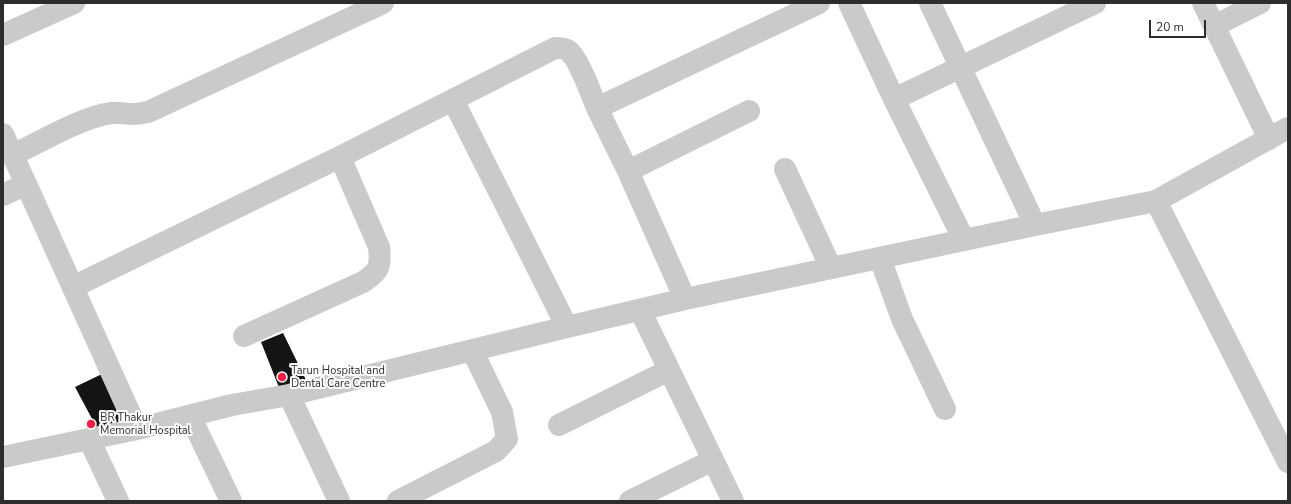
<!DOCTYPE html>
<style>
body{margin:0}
#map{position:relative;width:1291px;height:504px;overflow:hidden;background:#fff;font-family:"Nunito Sans",sans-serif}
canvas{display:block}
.frame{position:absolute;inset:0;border:4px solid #2d2d2d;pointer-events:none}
.scale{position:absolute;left:1149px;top:20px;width:57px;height:18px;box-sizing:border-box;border:2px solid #2d2d2d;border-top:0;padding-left:5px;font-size:12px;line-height:14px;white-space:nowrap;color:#2d2d2d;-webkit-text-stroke:3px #fff;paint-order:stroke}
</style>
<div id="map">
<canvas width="1291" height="504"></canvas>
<div class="frame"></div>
<div class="scale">20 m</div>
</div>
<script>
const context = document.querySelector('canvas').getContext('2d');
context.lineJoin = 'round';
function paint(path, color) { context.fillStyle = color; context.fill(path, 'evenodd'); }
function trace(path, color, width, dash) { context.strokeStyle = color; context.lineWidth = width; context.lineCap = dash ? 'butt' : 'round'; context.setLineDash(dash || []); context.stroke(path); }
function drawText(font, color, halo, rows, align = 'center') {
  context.font = font + ' "Nunito Sans",sans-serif'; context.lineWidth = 4; context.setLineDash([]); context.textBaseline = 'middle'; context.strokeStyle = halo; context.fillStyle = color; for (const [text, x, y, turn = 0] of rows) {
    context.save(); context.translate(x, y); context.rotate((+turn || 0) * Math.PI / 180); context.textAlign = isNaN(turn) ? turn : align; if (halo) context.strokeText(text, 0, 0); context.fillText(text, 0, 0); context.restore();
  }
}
paint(new Path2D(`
 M 283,333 L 307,382 L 280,390 L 261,342 Z
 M 104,373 L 129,423 L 98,430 L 75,387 Z`), '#141414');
trace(new Path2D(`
 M 849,3 L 894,99
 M 930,3 L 1035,225
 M 1203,3 L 1269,139
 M 1214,26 L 1260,3
 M 3,35 L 74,3
 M 453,100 L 567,327
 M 3,134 L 26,184 L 3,195
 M 13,155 C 40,142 82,117 111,113 C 119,112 125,114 133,114 C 137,114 143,113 148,112 L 383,3
 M 785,169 L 831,268
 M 628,171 L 749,111
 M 26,184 L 137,429
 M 1156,201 L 1288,462
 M 964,240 L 894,99 L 1095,3
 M 880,258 L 902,319 L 945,409
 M 73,287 L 340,157 L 555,48 C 559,48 564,48 567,50 C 578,56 592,96 597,108
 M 685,299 L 628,171 L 597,108 L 819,3
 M 640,310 L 733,501
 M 244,336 L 363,282 C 380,271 381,266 379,247 L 340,157
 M 289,395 L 339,501
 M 190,416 L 231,501
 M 559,425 L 669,370
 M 89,439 L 118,501
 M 3,457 L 137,429 L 232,405 L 289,395 L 567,327 L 685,299 L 1035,225 L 1156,201 L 1288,128
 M 398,501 L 496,451 L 507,439 L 502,412 L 472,350
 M 630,501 L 713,460`), '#cacaca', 22);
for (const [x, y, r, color] of [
 [282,377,5,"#f51f45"],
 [91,424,5,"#f51f45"]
]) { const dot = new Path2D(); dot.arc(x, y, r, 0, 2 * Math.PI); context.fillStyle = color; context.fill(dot); trace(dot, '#fff', 1.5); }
drawText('11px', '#2d2d2d', '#fff', [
 ["Tarun Hospital and",291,371],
 ["Dental Care Centre",291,384],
 ["BR Thakur",100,418],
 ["Memorial Hospital",100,431]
], 'left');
</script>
